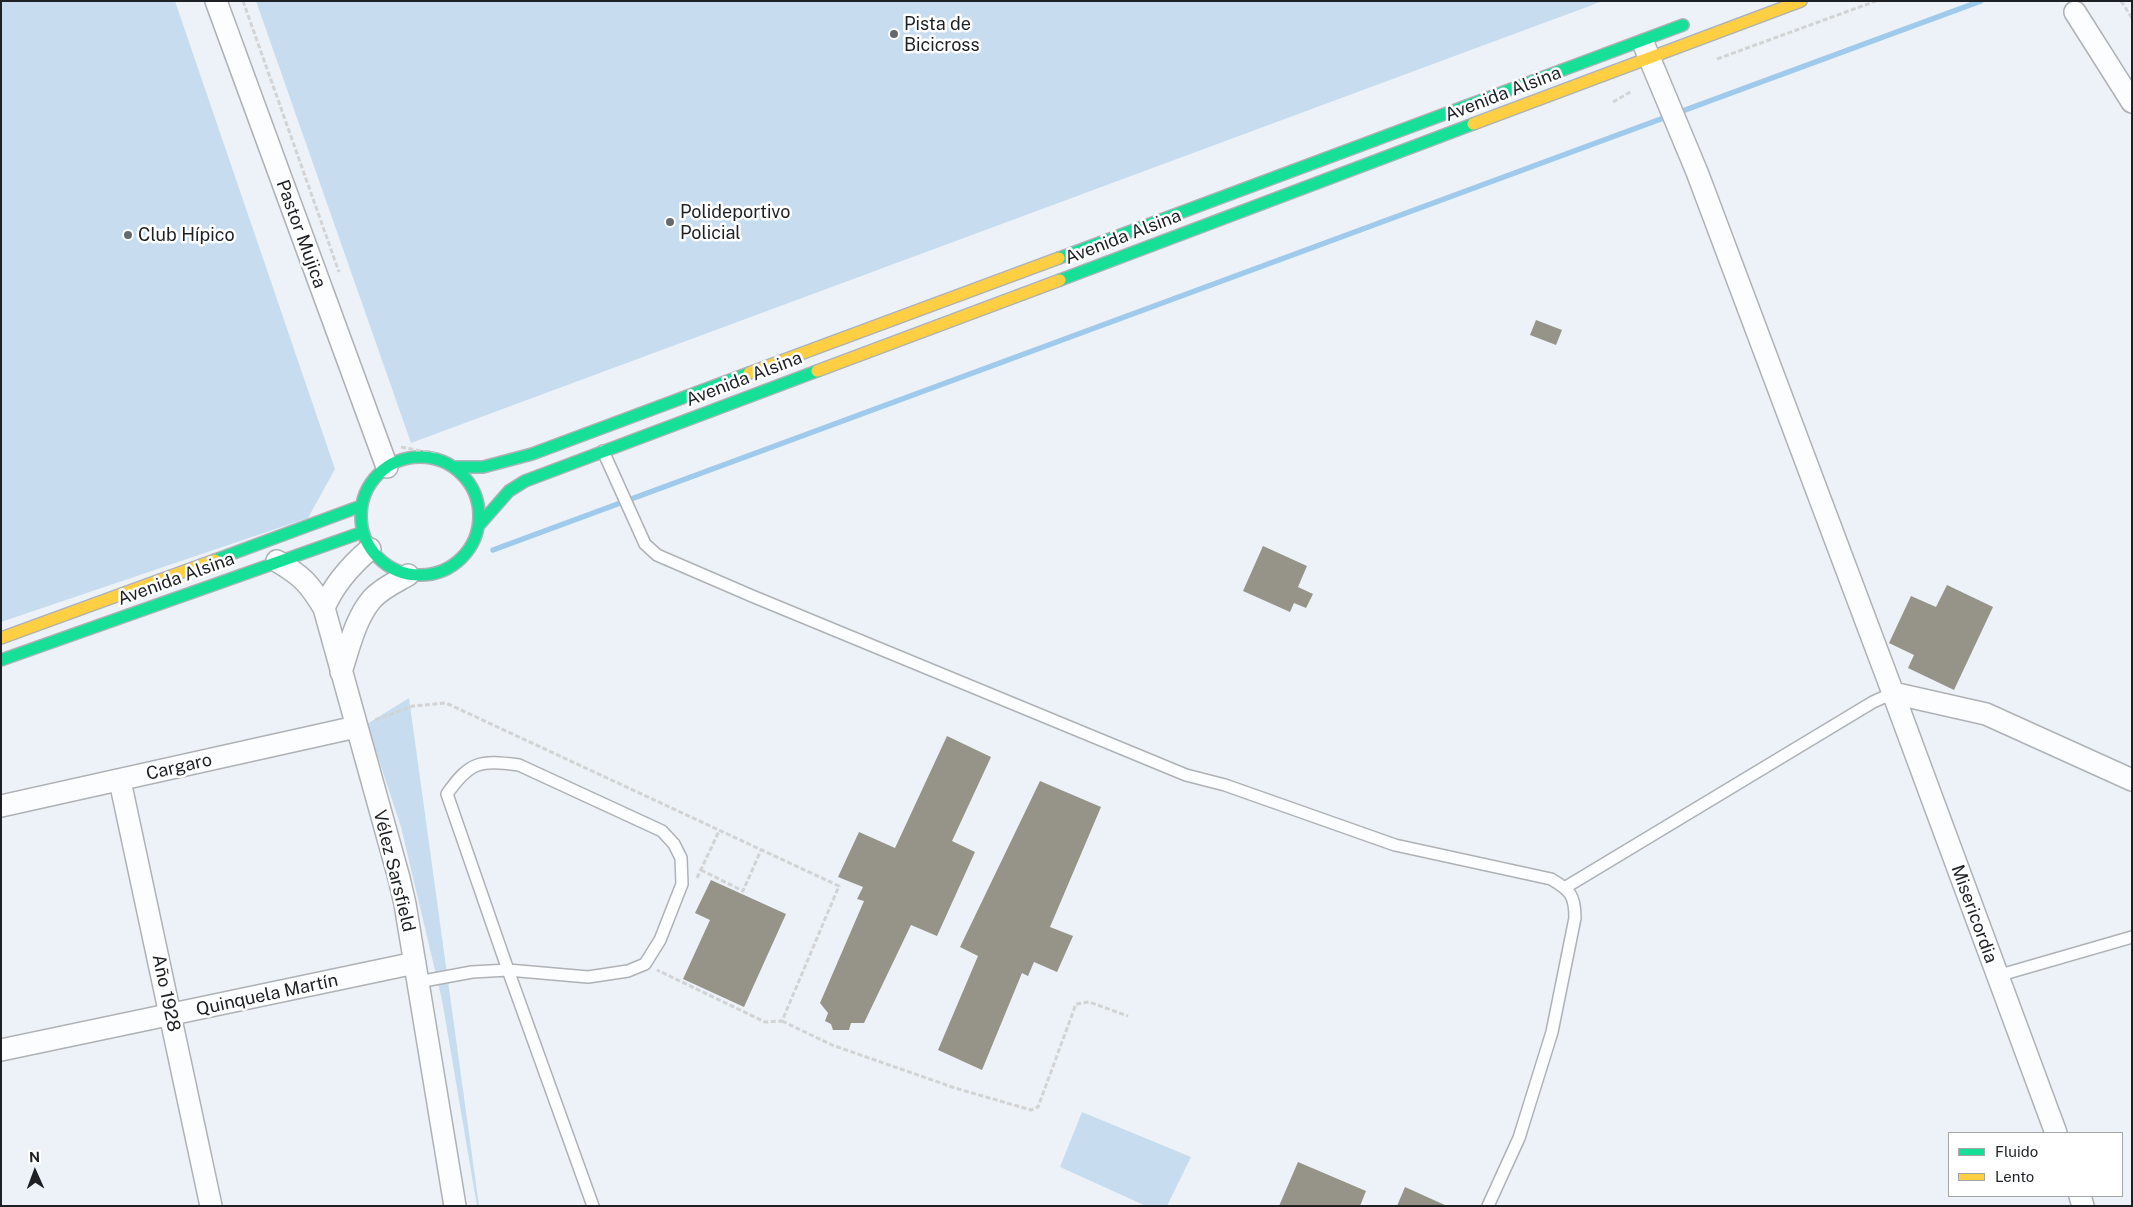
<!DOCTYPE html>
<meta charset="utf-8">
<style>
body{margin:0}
#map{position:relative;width:2133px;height:1207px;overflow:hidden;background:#ecf2f7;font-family:"Public Sans",sans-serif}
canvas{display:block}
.frame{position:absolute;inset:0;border:2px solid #1d2125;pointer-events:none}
.legend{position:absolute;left:1948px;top:1132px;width:175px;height:65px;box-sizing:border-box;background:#fff;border:1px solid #a5a6a8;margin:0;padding:6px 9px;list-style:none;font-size:15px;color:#1d2125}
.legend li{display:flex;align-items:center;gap:10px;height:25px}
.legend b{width:25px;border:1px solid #a5a6a8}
.north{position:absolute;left:10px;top:1147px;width:50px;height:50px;-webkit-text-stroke:4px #fff;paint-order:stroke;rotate:358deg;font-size:14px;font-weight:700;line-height:20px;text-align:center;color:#1d2125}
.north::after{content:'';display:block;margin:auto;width:18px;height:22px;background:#1d2125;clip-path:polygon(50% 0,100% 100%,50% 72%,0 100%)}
</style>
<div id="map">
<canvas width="2133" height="1207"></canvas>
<div class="frame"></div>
<ul class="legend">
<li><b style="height:6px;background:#16e098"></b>Fluido</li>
<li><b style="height:6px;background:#ffcf43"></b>Lento</li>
</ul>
<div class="north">N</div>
</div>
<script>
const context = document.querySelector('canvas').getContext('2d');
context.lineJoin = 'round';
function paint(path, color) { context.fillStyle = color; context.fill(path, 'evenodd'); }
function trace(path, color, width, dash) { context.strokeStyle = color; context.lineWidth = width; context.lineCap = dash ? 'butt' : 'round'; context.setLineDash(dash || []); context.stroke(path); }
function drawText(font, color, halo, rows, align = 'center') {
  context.font = font + ' "Public Sans",sans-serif'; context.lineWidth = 5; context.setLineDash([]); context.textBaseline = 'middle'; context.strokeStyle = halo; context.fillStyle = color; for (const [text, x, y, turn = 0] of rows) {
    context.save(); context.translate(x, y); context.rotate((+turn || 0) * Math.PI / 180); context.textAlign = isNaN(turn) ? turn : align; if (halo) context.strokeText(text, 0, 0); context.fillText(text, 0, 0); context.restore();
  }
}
paint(new Path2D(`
 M 1,1 L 175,1 L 335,469 L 308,518 L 1,622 Z
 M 256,1 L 1603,1 L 411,443 Z
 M 409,698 L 479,1206 L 477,1206 L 442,1000 L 401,827 L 367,724 Z
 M 1082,1112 L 1191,1157 L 1167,1206 L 1146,1206 L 1060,1167 Z`), '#c7ddef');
trace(new Path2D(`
 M 1677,113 L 1981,1
 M 493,550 L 1669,116`), '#a0caeb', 5.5);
paint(new Path2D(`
 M 1536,320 L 1562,330 L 1556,345 L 1530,335 Z
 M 1263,546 L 1307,566 L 1298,587 L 1313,594 L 1306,608 L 1294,603 L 1290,612 L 1243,591 Z
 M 1947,585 L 1993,607 L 1954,690 L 1908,668 L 1914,655 L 1889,643 L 1911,596 L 1936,607 Z
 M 947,736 L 991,757 L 952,841 L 975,852 L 937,936 L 911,925 L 864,1023 L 851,1023 L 849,1030 L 833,1030 L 831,1024 L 825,1021 L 828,1013 L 820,1003 L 864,901 L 857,899 L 863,887 L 838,877 L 859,832 L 895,848 Z
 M 1040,781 L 1101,807 L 1050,927 L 1073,936 L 1057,972 L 1034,962 L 1028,976 L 1022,973 L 982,1070 L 938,1050 L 978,956 L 960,947 Z
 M 711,880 L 786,914 L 744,1007 L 683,979 L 710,920 L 695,913 Z
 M 1298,1162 L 1366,1191 L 1360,1206 L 1279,1206 Z
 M 1405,1187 L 1447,1206 L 1397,1206 Z`), '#969488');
const lane = new Path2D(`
 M 603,451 L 645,544 L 657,555 L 752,596 L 1186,775 L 1225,785 L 1395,845 L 1551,879 C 1570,890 1575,895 1575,918 L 1552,1032 L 1519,1138 L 1488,1206
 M 1566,887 L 1873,702 L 1893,693
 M 1997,976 L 2132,937
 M 418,982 L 472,972 L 508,970 L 588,977 L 628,971 L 645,964 L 660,940 L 682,884 L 681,858 L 674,844 L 662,831 L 519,765 C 480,760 470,761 447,794 L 508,970 L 593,1206`);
const street = new Path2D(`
 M 216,1 L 387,467
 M 2075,12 L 2132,102
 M 1644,45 L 1697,172 L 1893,693 L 1986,714 L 2132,780
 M 277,561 C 302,576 309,583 324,608 L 399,878 L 405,904 L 455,1206
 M 324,608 C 334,584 350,566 370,549
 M 341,672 C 349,648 355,619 372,599 C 382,588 396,582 408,575
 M 1893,693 L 2056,1133
 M 120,781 L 211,1206
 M 1,806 L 356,727
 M 1,1050 L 415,963
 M 2080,1196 L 2083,1206`);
const fast = new Path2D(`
 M 1059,258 L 1683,25
 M 1060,280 L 1473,124
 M361 516a59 59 0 1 1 118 0a59 59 0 1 1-118 0Z
 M 454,467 L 483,467 L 532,454 L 749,373
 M 480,524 L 509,491 L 525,481 L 817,371
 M 215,560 L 361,506
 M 1,660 L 363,532`);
const slow = new Path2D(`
 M 1473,124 L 1801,1
 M 817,371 L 1060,280
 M 749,373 L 1059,258
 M 1,638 L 215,560`);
trace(lane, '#aeb2b6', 14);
trace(street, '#aeb2b6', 24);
trace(fast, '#aeb2b6', 14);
trace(slow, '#aeb2b6', 14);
trace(new Path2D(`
 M 243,1 L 339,272
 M 2121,1 L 2132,18
 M 1717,59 L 1876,1
 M 1613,102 L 1632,91
 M 401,447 L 436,454
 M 375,720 L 413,706 L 446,703 L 839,886 L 782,1021 L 765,1022 L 657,970
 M 701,870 L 743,891 L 761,850
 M 697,878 L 719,831
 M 782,1021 L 832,1045 L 955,1088 L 1031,1110 L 1038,1107 L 1076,1004 L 1089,1002 L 1128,1016`), '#d2d3d4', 3, [5, 2.5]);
trace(lane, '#fcfdfe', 11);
trace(street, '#fcfdfe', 21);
trace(fast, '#16e098', 11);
trace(slow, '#ffcf43', 11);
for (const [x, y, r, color] of [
 [894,34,5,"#656a6e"],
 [670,222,5,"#656a6e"],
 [128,235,5,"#656a6e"]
]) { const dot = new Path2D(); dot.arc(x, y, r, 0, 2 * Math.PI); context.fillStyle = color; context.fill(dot); trace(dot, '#fff', 2); }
drawText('18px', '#1d2125', '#fff', [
 ["Pista de",904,24],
 ["Bicicross",904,45],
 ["Polideportivo",680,212],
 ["Policial",680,233],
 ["Club Hípico",138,235]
], 'left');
drawText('18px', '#1d2125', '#fff', [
 ["Avenida Alsina",1503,94,-21],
 ["Pastor Mujica",301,234,70],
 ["Avenida Alsina",1123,237,-21],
 ["Avenida Alsina",744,379,-21],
 ["Avenida Alsina",176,579,-20],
 ["Cargaro",179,767,-13],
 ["Vélez Sarsfield",394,871,76],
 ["Misericordia",1974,914,70],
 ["Año 1928",166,993,78],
 ["Quinquela Martín",267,995,-12]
]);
</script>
